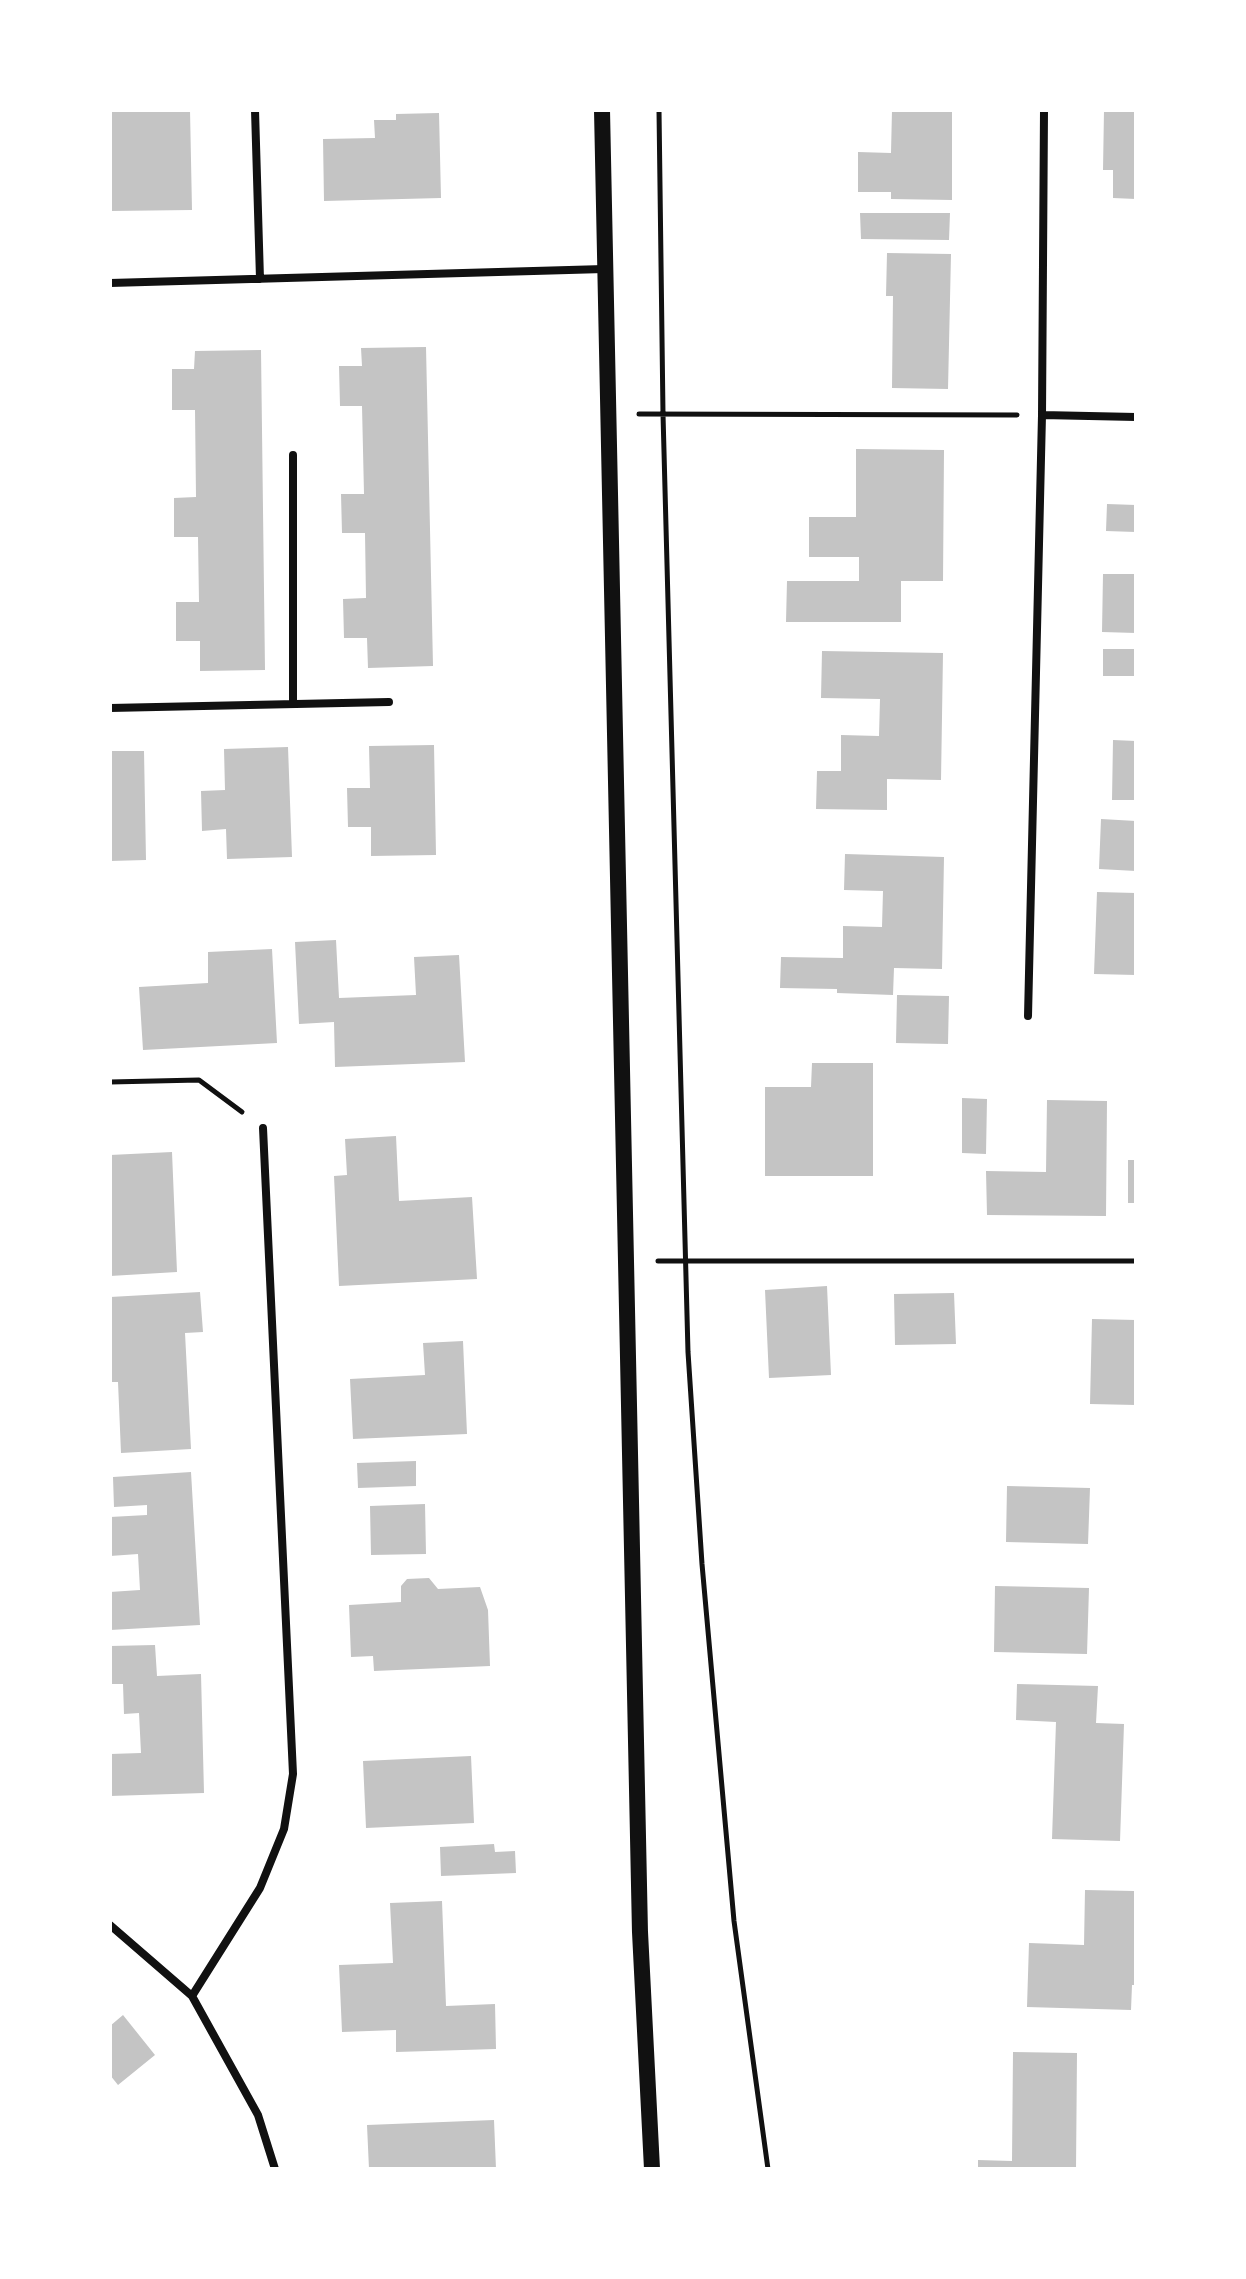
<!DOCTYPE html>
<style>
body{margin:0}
#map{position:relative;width:1246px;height:2279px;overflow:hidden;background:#fff;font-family:Raleway,sans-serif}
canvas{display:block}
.frame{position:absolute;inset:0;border:112px solid #fff;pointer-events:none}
</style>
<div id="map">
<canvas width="1246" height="2279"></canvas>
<div class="frame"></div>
</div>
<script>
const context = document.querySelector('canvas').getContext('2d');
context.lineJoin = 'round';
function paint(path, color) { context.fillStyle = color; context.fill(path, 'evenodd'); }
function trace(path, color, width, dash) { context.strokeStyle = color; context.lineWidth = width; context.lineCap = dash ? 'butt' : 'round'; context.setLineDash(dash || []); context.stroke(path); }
paint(new Path2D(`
 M 110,110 L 190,110 L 192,210 L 110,211 Z
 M 892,110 L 952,110 L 952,200 L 891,199 L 891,192 L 858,192 L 858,152 L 891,153 Z
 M 1104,110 L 1136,110 L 1136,199 L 1113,198 L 1113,170 L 1103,170 Z
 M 439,113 L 441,198 L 324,201 L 323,139 L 375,138 L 374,120 L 396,120 L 396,114 Z
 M 860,213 L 950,213 L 949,240 L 861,239 Z
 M 887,253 L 951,254 L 948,389 L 892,388 L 893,296 L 886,296 Z
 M 426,347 L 433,666 L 368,668 L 367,638 L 344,638 L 343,599 L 366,598 L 365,533 L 342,533 L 341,494 L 364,494 L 362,406 L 340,406 L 339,366 L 362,366 L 361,348 Z
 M 261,350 L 265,670 L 200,671 L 200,641 L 176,641 L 176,602 L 199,602 L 198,537 L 174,537 L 174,498 L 196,497 L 195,410 L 172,410 L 172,369 L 194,369 L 195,351 Z
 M 856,449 L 944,450 L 943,581 L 901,581 L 901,622 L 786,622 L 787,581 L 859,581 L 859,557 L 809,557 L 809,517 L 856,517 Z
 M 1107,504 L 1136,505 L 1136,532 L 1106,531 Z
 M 1103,574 L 1136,574 L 1136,633 L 1102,632 Z
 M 1103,649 L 1136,649 L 1136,676 L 1103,676 Z
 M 822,651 L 943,653 L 941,780 L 887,779 L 887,810 L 816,809 L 817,771 L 841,771 L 841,735 L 879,736 L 880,699 L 821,698 Z
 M 1113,740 L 1136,741 L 1136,800 L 1112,800 Z
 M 434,745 L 436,855 L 371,856 L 371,827 L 348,827 L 347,788 L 370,788 L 369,746 Z
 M 288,747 L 292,857 L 227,859 L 226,829 L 202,831 L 201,791 L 225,790 L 224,749 Z
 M 110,751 L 144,751 L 146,860 L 110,861 Z
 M 1101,819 L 1136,821 L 1136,871 L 1099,869 Z
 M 845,854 L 944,857 L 942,969 L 894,968 L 893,995 L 837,993 L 837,989 L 780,988 L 781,957 L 843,958 L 843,926 L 882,927 L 883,891 L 844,890 Z
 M 1097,892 L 1136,893 L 1136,975 L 1094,974 Z
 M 336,940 L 339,998 L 416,995 L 414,957 L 459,955 L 465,1062 L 335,1067 L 334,1022 L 299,1024 L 295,942 Z
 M 272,949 L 277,1043 L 143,1050 L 139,987 L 208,983 L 208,952 Z
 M 897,995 L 949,996 L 948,1044 L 896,1043 Z
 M 812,1063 L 873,1063 L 873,1176 L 765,1176 L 765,1087 L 811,1087 Z
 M 962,1098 L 987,1099 L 986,1154 L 962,1153 Z
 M 1047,1100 L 1107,1101 L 1106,1216 L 987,1215 L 986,1171 L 1046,1172 Z
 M 396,1136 L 399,1201 L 472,1197 L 477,1279 L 339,1286 L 334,1176 L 347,1175 L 345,1139 Z
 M 172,1152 L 177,1272 L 110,1276 L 110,1155 Z
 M 1128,1160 L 1136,1160 L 1136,1203 L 1128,1203 Z
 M 827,1286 L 831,1375 L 769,1378 L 765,1290 Z
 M 200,1292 L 203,1332 L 185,1333 L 191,1449 L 121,1453 L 118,1382 L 110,1382 L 110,1297 Z
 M 954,1293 L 956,1344 L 895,1345 L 894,1294 Z
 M 1092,1319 L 1136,1320 L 1136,1405 L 1090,1404 Z
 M 463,1341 L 467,1434 L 353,1439 L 350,1379 L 425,1375 L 423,1343 Z
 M 416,1461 L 416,1486 L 358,1488 L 357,1463 Z
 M 191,1472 L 200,1625 L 110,1630 L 110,1592 L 140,1590 L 138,1554 L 110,1556 L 110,1517 L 147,1515 L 147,1505 L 114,1507 L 113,1477 Z
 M 1007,1486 L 1090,1488 L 1088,1544 L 1006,1542 Z
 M 425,1504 L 426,1554 L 371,1555 L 370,1506 Z
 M 429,1578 L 438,1589 L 480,1587 L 488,1610 L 490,1666 L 374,1671 L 373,1656 L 351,1657 L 349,1605 L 401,1602 L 401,1586 L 407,1579 Z
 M 995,1586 L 1089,1588 L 1087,1654 L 994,1652 Z
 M 155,1645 L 157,1676 L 201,1674 L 204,1793 L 110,1796 L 110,1754 L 141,1753 L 139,1713 L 124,1714 L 123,1684 L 110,1684 L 110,1646 Z
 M 1017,1684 L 1098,1686 L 1096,1723 L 1124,1724 L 1120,1841 L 1052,1839 L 1056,1722 L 1016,1720 Z
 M 471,1756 L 474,1823 L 366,1828 L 363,1761 Z
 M 494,1844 L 495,1852 L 515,1851 L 516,1873 L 441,1876 L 440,1847 Z
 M 1085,1890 L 1134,1891 L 1136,1985 L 1132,1985 L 1131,2010 L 1027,2007 L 1029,1943 L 1084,1945 Z
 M 442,1901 L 446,2006 L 495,2004 L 496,2049 L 396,2052 L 396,2030 L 342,2032 L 339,1965 L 393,1963 L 390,1903 Z
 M 123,2015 L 155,2055 L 118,2085 L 110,2075 L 110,2026 Z
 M 1013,2052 L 1077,2053 L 1076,2169 L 978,2169 L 978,2160 L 1012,2161 Z
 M 494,2120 L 496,2169 L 369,2169 L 367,2125 Z`), '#c4c4c4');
trace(new Path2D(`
 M 659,110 L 663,414 L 688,1352 L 702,1564 L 734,1921 L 768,2169
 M 639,414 L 1017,415
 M 110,1082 L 199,1080 L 242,1112
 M 658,1261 L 1136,1261`), '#111', 5);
trace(new Path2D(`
 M 255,110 L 260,279
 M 110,283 L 604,269
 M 1042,415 L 1136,417
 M 293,704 L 293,455
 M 110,708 L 389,702
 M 1028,1016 L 1042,415 L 1044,110
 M 110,1925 L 192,1996 L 258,2115 L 275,2169
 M 192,1996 L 260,1888 L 284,1829 L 293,1774 L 263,1128`), '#111', 8);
trace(new Path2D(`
 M 602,110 L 640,1932 L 652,2169`), '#111', 16);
</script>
